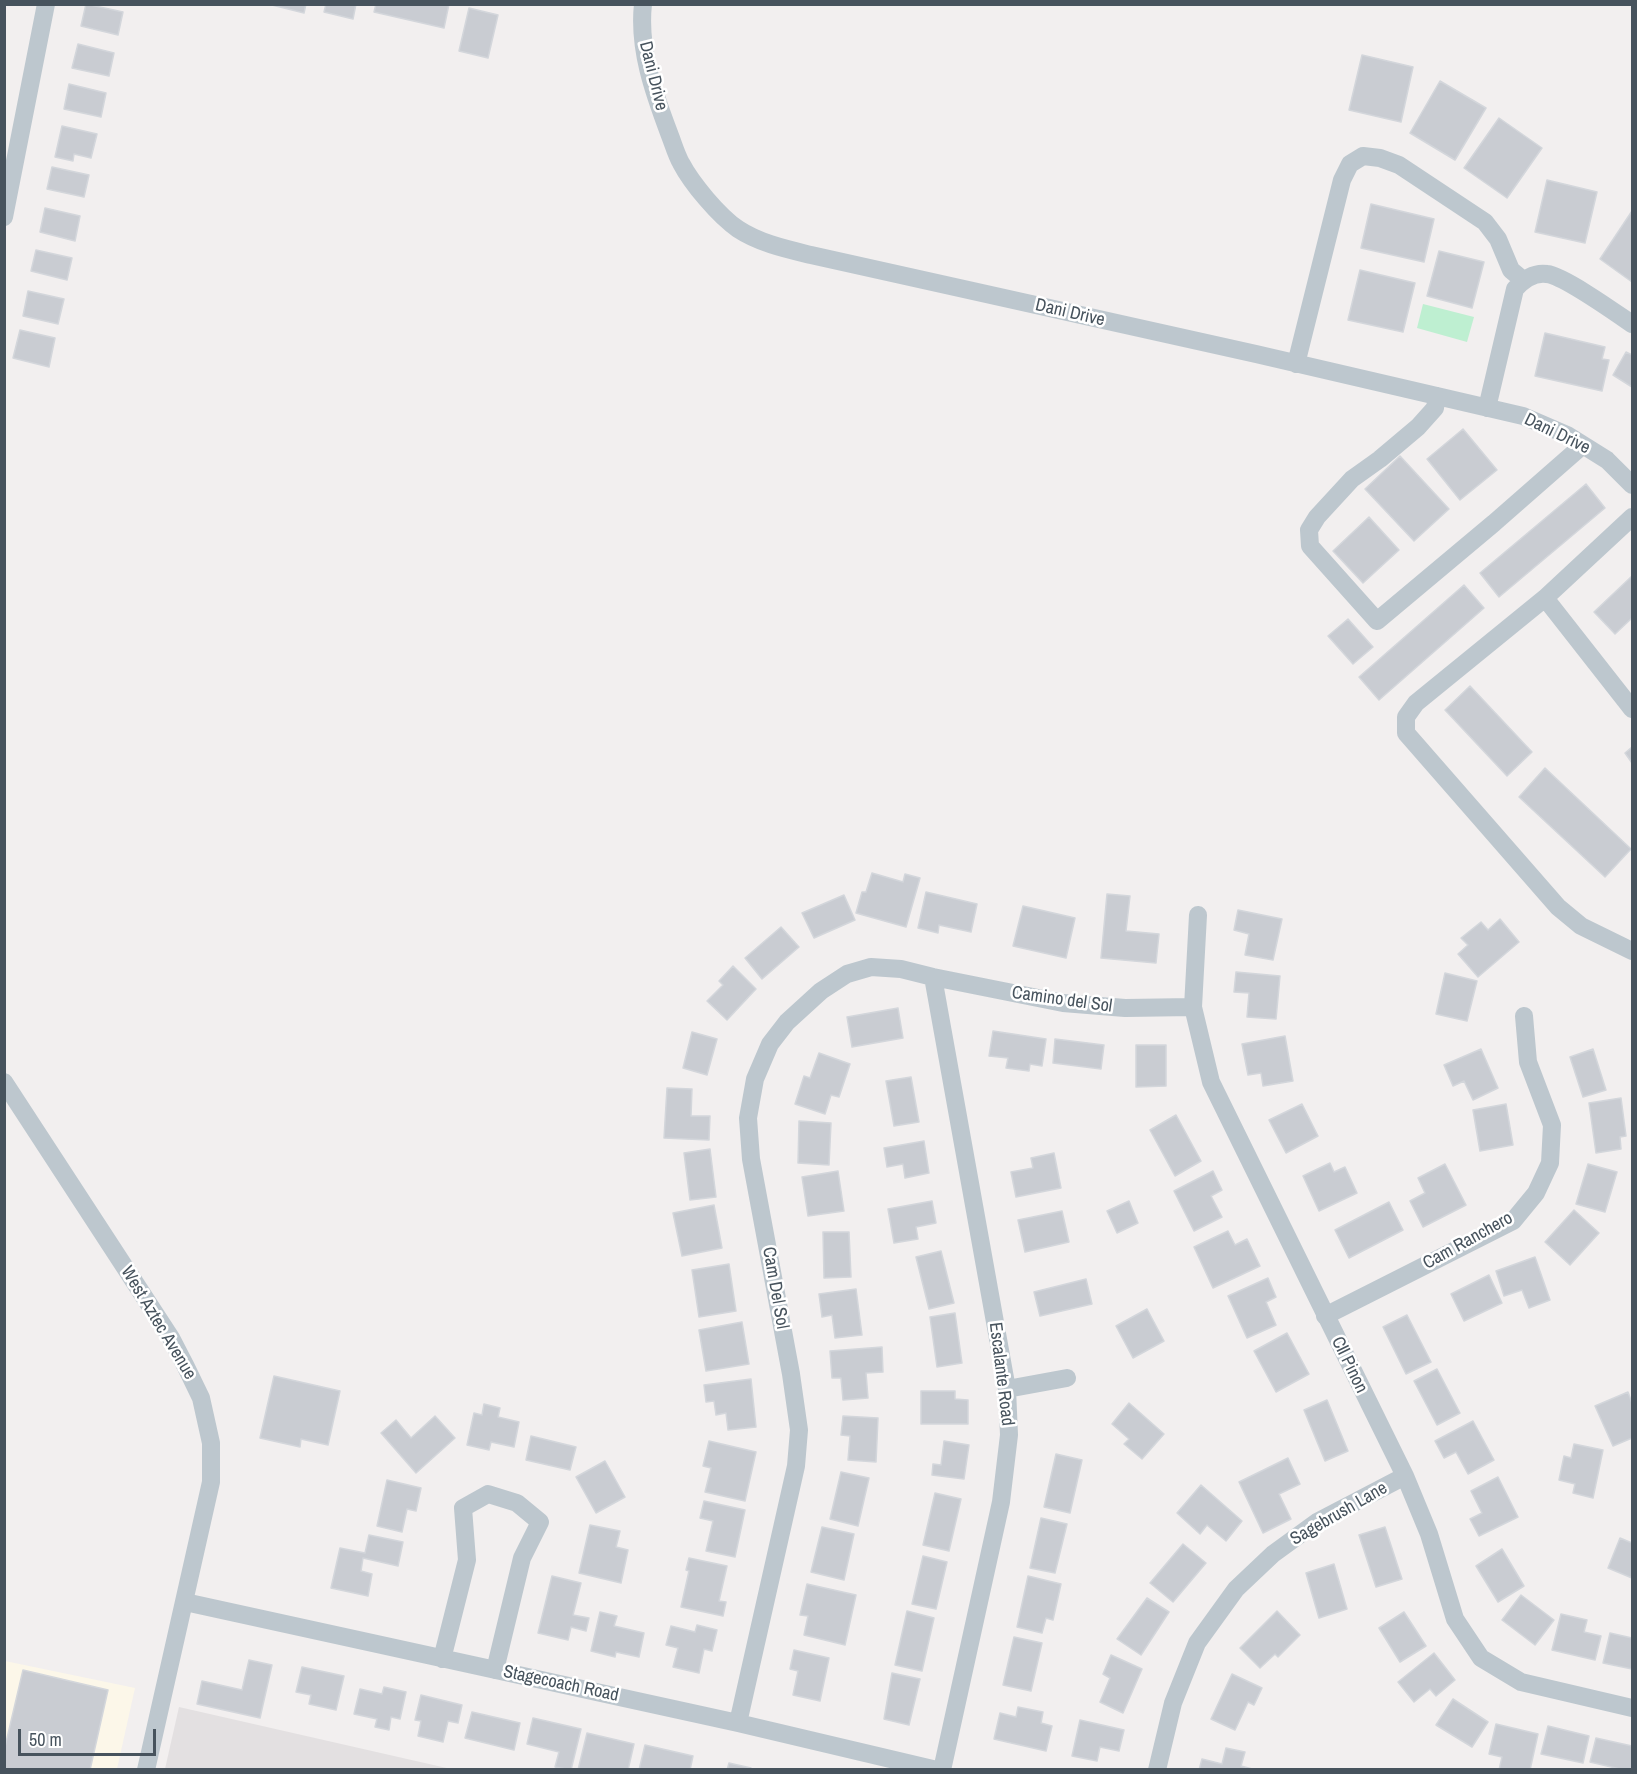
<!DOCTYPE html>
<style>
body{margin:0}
#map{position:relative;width:1637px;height:1774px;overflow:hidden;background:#f2efef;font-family:"Archivo Narrow",sans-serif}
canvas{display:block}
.frame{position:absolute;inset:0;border:6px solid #47535d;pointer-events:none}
.scale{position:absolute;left:18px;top:1729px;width:138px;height:27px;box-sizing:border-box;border:3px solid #47535d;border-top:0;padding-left:8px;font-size:18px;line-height:21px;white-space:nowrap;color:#47535d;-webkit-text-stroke:4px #fff;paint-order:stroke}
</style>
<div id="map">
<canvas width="1637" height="1774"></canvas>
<div class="frame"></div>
<div class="scale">50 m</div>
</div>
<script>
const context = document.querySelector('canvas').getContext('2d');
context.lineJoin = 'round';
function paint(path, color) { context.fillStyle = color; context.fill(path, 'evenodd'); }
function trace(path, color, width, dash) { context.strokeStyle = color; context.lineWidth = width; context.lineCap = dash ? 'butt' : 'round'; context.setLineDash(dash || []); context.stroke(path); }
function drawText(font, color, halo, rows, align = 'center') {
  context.font = font + ' "Archivo Narrow",sans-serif'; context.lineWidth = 5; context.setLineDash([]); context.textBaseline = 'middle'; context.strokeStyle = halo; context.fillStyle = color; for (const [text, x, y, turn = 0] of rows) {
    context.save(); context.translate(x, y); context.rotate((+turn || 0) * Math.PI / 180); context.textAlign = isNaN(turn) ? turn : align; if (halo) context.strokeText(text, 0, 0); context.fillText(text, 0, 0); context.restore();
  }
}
paint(new Path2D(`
 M 5,1661 L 135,1688 L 117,1769 L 5,1770 Z`), '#fcf7e9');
paint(new Path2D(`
 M 179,1707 L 451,1769 L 165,1769 Z`), '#e3e0e1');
paint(new Path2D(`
 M 1423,304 L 1474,317 L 1467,342 L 1417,328 Z`), '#beefd1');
const building = new Path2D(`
 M 86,4 L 123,12 L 118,35 L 81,26 Z
 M 268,4 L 306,4 L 304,13 Z
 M 326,4 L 356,4 L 353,19 L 324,12 Z
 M 376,4 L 449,4 L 444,28 L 374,12 Z
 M 469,8 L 498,15 L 488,58 L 459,51 Z
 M 78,44 L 114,53 L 109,76 L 72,68 Z
 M 1362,55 L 1413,67 L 1401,122 L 1349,110 Z
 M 1440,81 L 1486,108 L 1455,160 L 1410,133 Z
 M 69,84 L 106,93 L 101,117 L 64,109 Z
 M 1499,118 L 1542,148 L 1507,198 L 1464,168 Z
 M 62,126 L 97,134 L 91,158 L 74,154 L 73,161 L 55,157 Z
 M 52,167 L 89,175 L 84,197 L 47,189 Z
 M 1547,180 L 1597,192 L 1585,243 L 1535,232 Z
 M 1371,204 L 1434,219 L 1424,262 L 1361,248 Z
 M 45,208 L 80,216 L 75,241 L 40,232 Z
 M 1632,211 L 1632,282 L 1600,259 Z
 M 36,250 L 72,258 L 67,280 L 31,271 Z
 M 1439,251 L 1484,262 L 1472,308 L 1427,296 Z
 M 1360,270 L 1415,283 L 1403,332 L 1348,320 Z
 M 28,291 L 64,299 L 58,324 L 23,316 Z
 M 20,330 L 55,338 L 49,367 L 13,358 Z
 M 1545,333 L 1605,347 L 1602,359 L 1609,360 L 1602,391 L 1535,376 Z
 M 1626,352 L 1632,355 L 1632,387 L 1613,375 Z
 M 1463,429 L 1497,470 L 1460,500 L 1427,459 Z
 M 1400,456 L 1449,509 L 1414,541 L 1365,489 Z
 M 1586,484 L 1605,508 L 1499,597 L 1480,573 Z
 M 1369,517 L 1399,550 L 1363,583 L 1333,551 Z
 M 1632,576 L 1632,618 L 1615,634 L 1594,612 Z
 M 1464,585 L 1484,608 L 1379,700 L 1359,677 Z
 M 1348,619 L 1373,647 L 1353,664 L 1328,636 Z
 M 1470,686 L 1532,752 L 1507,776 L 1445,710 Z
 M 1632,747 L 1632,763 L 1625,753 Z
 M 1545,768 L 1631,849 L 1605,877 L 1519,797 Z
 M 872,873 L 903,882 L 905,874 L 920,878 L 906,927 L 856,913 L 862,892 L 866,892 Z
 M 926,892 L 977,904 L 971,932 L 939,925 L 938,933 L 918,928 Z
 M 1107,894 L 1130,896 L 1126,931 L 1159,934 L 1156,963 L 1101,958 Z
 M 844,895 L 855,920 L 814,938 L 802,913 Z
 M 1023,906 L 1075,918 L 1066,958 L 1013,946 Z
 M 1238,910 L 1282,919 L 1273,960 L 1245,955 L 1249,934 L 1234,930 Z
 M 1500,919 L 1519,942 L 1478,977 L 1458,954 L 1468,945 L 1461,938 L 1481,922 L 1488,930 Z
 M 781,927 L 799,947 L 762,979 L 745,958 Z
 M 733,966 L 756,989 L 727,1020 L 707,1001 L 723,985 L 719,981 Z
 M 1236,972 L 1280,976 L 1276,1019 L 1247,1017 L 1249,993 L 1234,992 Z
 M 1445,973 L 1477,981 L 1467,1021 L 1436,1014 Z
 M 898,1008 L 903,1038 L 852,1047 L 847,1017 Z
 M 993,1031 L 1046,1039 L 1042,1066 L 1030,1064 L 1029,1071 L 1006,1068 L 1008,1058 L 989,1056 Z
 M 692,1032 L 717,1039 L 707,1075 L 683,1068 Z
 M 1285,1036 L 1293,1081 L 1263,1086 L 1261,1073 L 1248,1075 L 1242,1044 Z
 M 1055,1039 L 1104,1045 L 1101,1069 L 1053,1063 Z
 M 1136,1045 L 1166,1045 L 1166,1086 L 1136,1087 Z
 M 1481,1049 L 1498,1088 L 1473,1100 L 1464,1081 L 1453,1086 L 1444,1065 Z
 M 1593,1049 L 1606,1090 L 1583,1097 L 1570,1057 Z
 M 819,1053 L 850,1064 L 839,1097 L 831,1095 L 825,1114 L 795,1104 L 804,1076 L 810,1078 Z
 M 911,1077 L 919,1122 L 894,1126 L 886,1081 Z
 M 667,1088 L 692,1089 L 691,1116 L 710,1116 L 709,1140 L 664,1138 Z
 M 1621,1098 L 1626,1136 L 1620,1137 L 1621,1149 L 1596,1153 L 1589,1103 Z
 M 1302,1104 L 1318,1136 L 1286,1153 L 1269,1120 Z
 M 1506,1104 L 1513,1145 L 1480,1151 L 1473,1110 Z
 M 1176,1115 L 1201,1161 L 1175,1176 L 1150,1130 Z
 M 799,1121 L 831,1123 L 829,1165 L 798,1163 Z
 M 924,1141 L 929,1173 L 905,1178 L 903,1164 L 887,1167 L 884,1148 Z
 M 710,1149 L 716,1197 L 690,1200 L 684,1153 Z
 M 1054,1153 L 1061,1188 L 1016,1197 L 1011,1172 L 1033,1168 L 1031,1158 Z
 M 1330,1163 L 1334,1172 L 1345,1167 L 1357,1193 L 1319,1211 L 1303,1176 Z
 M 1445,1164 L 1466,1205 L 1423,1227 L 1410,1201 L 1425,1193 L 1418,1178 Z
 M 1588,1164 L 1617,1172 L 1605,1212 L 1576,1204 Z
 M 838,1171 L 844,1211 L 808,1216 L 802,1177 Z
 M 1213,1171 L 1222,1190 L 1211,1196 L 1222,1217 L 1194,1231 L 1174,1191 Z
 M 932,1201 L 936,1223 L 916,1227 L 918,1239 L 894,1243 L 888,1209 Z
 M 1129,1201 L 1138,1223 L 1117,1233 L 1107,1211 Z
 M 1389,1202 L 1403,1230 L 1349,1258 L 1335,1230 Z
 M 714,1205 L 722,1248 L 682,1256 L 673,1213 Z
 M 1574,1210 L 1599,1233 L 1570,1265 L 1545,1242 Z
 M 1062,1211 L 1069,1242 L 1025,1252 L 1018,1220 Z
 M 1228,1231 L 1235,1245 L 1247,1239 L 1260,1266 L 1213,1288 L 1194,1247 Z
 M 823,1232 L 849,1232 L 851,1277 L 824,1278 Z
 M 941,1251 L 954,1303 L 929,1309 L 916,1257 Z
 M 1535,1257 L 1550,1300 L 1529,1308 L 1522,1290 L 1504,1296 L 1496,1271 Z
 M 729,1264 L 736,1311 L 699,1317 L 692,1270 Z
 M 1489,1275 L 1502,1303 L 1464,1321 L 1451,1294 Z
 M 1268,1278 L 1276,1297 L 1266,1302 L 1276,1325 L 1247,1338 L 1228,1296 Z
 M 1086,1279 L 1092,1304 L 1040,1316 L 1034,1292 Z
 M 856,1289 L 862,1335 L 835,1338 L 832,1315 L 822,1317 L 819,1294 Z
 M 1147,1309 L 1164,1341 L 1133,1358 L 1116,1326 Z
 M 955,1313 L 962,1363 L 937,1367 L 930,1317 Z
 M 1407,1315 L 1431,1362 L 1406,1374 L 1383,1327 Z
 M 742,1322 L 749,1364 L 706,1371 L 699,1330 Z
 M 1287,1333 L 1309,1374 L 1276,1392 L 1254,1351 Z
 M 882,1347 L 883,1372 L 866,1373 L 868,1398 L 843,1400 L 841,1378 L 832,1378 L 830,1351 Z
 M 1437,1369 L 1460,1413 L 1437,1425 L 1414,1381 Z
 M 274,1376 L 340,1391 L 328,1445 L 301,1439 L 300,1447 L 260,1438 Z
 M 751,1379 L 756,1427 L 728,1430 L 726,1413 L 716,1415 L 714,1401 L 706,1402 L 704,1385 Z
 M 921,1391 L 955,1391 L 955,1399 L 968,1400 L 968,1424 L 921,1424 Z
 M 1628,1392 L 1632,1403 L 1632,1438 L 1613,1446 L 1595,1406 Z
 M 1327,1400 L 1348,1451 L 1325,1461 L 1304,1410 Z
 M 1129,1403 L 1164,1434 L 1142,1459 L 1124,1444 L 1129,1439 L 1112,1424 Z
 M 484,1404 L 500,1408 L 498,1417 L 519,1422 L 514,1447 L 491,1442 L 489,1450 L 467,1445 L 474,1413 L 482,1415 Z
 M 435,1416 L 455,1438 L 416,1473 L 381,1433 L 396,1420 L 411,1438 Z
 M 843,1416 L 878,1418 L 876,1462 L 848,1460 L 850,1436 L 841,1435 Z
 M 1473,1421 L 1494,1460 L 1468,1474 L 1456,1452 L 1444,1458 L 1435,1441 Z
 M 531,1436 L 576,1447 L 570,1470 L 526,1460 Z
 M 709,1441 L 756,1452 L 745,1501 L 705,1492 L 711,1468 L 703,1466 Z
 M 944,1441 L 969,1445 L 964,1479 L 932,1475 L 933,1464 L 941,1465 Z
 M 1574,1444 L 1603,1450 L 1593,1498 L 1573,1493 L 1575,1484 L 1559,1480 L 1564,1456 L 1571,1458 Z
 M 1056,1454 L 1082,1460 L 1070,1513 L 1044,1507 Z
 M 1288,1458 L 1300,1484 L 1279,1494 L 1291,1519 L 1263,1533 L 1239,1482 Z
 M 605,1461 L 625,1497 L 596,1513 L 576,1477 Z
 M 841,1472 L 869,1478 L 858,1526 L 830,1519 Z
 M 1498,1477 L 1518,1517 L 1479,1536 L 1470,1519 L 1482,1513 L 1471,1491 Z
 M 387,1480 L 421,1488 L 416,1511 L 407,1509 L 402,1532 L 377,1526 Z
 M 1201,1485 L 1242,1521 L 1226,1541 L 1207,1525 L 1200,1534 L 1177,1513 Z
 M 935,1493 L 961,1499 L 949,1551 L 923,1545 Z
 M 704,1501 L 745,1510 L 735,1557 L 706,1551 L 713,1521 L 700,1518 Z
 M 1041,1518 L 1067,1524 L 1055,1573 L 1030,1568 Z
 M 590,1525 L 620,1531 L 616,1547 L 628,1550 L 621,1583 L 579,1573 Z
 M 822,1527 L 854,1534 L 844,1580 L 811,1572 Z
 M 1385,1527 L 1402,1579 L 1376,1587 L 1359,1535 Z
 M 369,1535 L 403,1542 L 398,1566 L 363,1558 L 361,1571 L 372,1574 L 368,1596 L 331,1588 L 340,1548 L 365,1553 Z
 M 1620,1538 L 1632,1543 L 1632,1578 L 1608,1568 Z
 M 1183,1544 L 1206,1563 L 1173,1602 L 1150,1583 Z
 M 1502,1549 L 1524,1586 L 1498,1602 L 1476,1566 Z
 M 923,1556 L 947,1562 L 936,1609 L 912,1604 Z
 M 689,1558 L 727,1566 L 719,1601 L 726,1602 L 723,1616 L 681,1607 L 689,1571 L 686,1570 Z
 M 1334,1564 L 1347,1609 L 1319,1618 L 1306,1573 Z
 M 552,1576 L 581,1583 L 573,1615 L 589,1618 L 586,1631 L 571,1627 L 568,1640 L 538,1633 Z
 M 1028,1576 L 1061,1584 L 1053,1620 L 1046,1618 L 1042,1633 L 1017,1627 Z
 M 807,1584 L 856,1595 L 845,1645 L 804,1635 L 808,1616 L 800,1615 Z
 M 1521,1595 L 1554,1620 L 1535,1645 L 1502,1620 Z
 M 1147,1598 L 1169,1612 L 1141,1655 L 1117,1639 Z
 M 907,1611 L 934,1618 L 922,1671 L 895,1665 Z
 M 1277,1611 L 1300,1635 L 1278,1657 L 1275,1654 L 1260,1668 L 1240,1648 Z
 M 600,1612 L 617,1616 L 614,1626 L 644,1633 L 639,1657 L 616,1652 L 615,1657 L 591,1651 Z
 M 1404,1612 L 1426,1646 L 1400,1662 L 1379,1628 Z
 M 1561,1614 L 1587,1620 L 1584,1632 L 1601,1636 L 1595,1660 L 1552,1650 Z
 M 697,1625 L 717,1630 L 712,1651 L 704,1649 L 699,1673 L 673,1667 L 678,1648 L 666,1645 L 671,1626 L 695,1632 Z
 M 1610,1633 L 1632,1638 L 1632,1669 L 1603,1663 Z
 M 1014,1637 L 1042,1643 L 1031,1691 L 1003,1685 Z
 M 794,1650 L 829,1658 L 820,1701 L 793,1695 L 798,1671 L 790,1669 Z
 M 1434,1653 L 1455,1680 L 1436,1696 L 1430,1689 L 1414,1702 L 1398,1682 Z
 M 1111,1655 L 1142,1669 L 1123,1713 L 1100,1702 L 1110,1678 L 1103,1674 Z
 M 249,1660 L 272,1665 L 260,1718 L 197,1704 L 202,1681 L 242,1690 Z
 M 302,1667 L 344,1676 L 336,1710 L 309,1704 L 311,1695 L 296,1692 Z
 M 23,1670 L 108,1690 L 90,1770 L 4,1770 L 4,1751 Z
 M 892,1673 L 920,1679 L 909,1725 L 884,1719 Z
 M 1232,1674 L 1262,1688 L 1254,1705 L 1248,1702 L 1235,1730 L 1211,1719 Z
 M 384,1687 L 406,1692 L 400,1719 L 391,1717 L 389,1730 L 375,1727 L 377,1719 L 354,1714 L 360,1689 L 382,1694 Z
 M 421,1695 L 462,1705 L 458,1723 L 448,1721 L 443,1742 L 418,1736 L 421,1721 L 415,1720 Z
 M 1453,1699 L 1488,1722 L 1472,1747 L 1436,1725 Z
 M 1018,1707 L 1043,1712 L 1041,1723 L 1052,1726 L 1046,1751 L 994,1739 L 1000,1713 L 1016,1717 Z
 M 472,1712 L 520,1723 L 514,1750 L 465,1738 Z
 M 533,1718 L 581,1729 L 571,1770 L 555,1767 L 559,1752 L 527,1744 Z
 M 1080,1720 L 1124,1730 L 1119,1751 L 1100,1747 L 1097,1761 L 1072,1756 Z
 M 1496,1724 L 1538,1734 L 1530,1770 L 1499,1770 L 1502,1757 L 1489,1754 Z
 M 1548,1726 L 1589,1736 L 1583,1763 L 1541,1754 Z
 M 587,1733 L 634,1744 L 628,1770 L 578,1770 Z
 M 1596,1738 L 1632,1746 L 1632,1770 L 1624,1770 L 1590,1762 Z
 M 645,1745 L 693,1756 L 690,1770 L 639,1770 Z
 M 1226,1748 L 1245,1752 L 1241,1766 L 1256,1770 L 1199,1770 L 1202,1759 L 1222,1764 Z
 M 729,1763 L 751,1768 L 751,1770 L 727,1770 Z`);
paint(building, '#c9ccd2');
trace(building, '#d3d6db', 1.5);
trace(new Path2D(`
 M 643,4 C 638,49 654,93 669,133 C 673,143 676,154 681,163 C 692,184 719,216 738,229 C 759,243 786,249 811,255 L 1256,354 L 1523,416 L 1567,435 L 1607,460 L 1632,485
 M 4,217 L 46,4
 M 1296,364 L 1342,180 L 1350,164 L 1363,156 L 1380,158 L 1399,165 L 1485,222 L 1498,239 L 1511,270 L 1523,280
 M 1437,396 L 1435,408 L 1418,427 L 1380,459 L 1352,479 L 1317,517 L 1309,530 L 1310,546 L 1377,621 L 1494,523 L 1583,445
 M 1487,408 L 1515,289 C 1523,280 1534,272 1547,274 C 1564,276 1616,313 1632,324
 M 1632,517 L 1545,598 L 1416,703 L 1406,717 L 1406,733 L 1558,907 L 1581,926 L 1632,951
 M 1545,598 L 1632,709
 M 1198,915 L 1193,1007 L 1211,1082 L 1405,1476 L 1429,1534 L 1455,1619 L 1481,1658 L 1521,1682 L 1632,1708
 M 933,977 L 1007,1389 L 1009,1435 L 1001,1502 L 942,1770
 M 4,1082 L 171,1338 L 186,1367 L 201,1398 L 211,1443 L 211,1482 L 146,1770
 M 1325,1316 L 1513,1221 L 1536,1193 L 1550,1163 L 1552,1125 L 1528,1062 L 1524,1016
 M 1007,1389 L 1067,1378
 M 185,1602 L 738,1723 L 937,1770
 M 442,1659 L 467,1560 L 463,1508 L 488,1494 L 517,1503 L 540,1522 L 522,1558 L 495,1670
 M 738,1723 L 796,1466 L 799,1430 L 791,1374 L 751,1159 L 748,1118 L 755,1079 L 770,1044 L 787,1022 L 821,991 L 847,974 L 871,967 L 901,969 L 933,977 L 1063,1003 L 1125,1008 L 1193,1007
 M 1157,1770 L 1173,1703 L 1197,1643 L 1236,1589 L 1273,1554 L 1317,1522 L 1405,1476`), '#bdc7ce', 18);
drawText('18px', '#47535d', '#fff', [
 ["Dani Drive",653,76,76],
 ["Dani Drive",1070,313,13],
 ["Dani Drive",1557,434,26],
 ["Camino del Sol",1062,1000,8],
 ["Cam Ranchero",1468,1241,-29],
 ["Cam Del Sol",775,1288,80],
 ["West Aztec Avenue",158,1323,59],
 ["Cll Pinon",1349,1365,64],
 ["Escalante Road",1001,1374,83],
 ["Sagebrush Lane",1339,1514,-30],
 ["Stagecoach Road",561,1684,12]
]);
</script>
